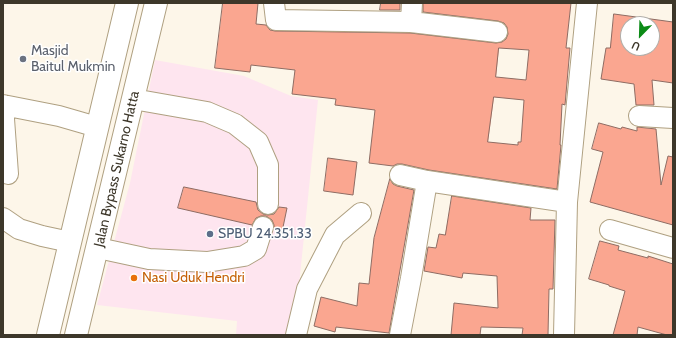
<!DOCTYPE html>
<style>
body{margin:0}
#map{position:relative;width:676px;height:338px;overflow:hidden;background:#fdf6e9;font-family:Cabin,sans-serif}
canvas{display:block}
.frame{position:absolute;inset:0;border:4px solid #3d372a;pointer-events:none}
.north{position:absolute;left:620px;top:16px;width:40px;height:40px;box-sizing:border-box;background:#fff;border:1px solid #b1afaa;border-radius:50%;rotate:203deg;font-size:11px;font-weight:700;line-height:16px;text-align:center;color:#3d372a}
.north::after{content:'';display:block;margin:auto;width:14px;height:18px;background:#0b8b16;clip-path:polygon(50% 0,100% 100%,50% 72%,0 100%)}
</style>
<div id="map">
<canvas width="676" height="338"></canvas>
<div class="frame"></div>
<div class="north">U</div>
</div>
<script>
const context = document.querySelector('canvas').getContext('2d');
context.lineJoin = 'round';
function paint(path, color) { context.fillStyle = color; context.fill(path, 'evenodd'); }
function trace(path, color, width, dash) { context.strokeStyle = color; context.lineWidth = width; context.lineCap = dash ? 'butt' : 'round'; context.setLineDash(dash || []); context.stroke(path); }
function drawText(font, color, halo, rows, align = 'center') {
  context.font = font + ' Cabin,sans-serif'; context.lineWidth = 3; context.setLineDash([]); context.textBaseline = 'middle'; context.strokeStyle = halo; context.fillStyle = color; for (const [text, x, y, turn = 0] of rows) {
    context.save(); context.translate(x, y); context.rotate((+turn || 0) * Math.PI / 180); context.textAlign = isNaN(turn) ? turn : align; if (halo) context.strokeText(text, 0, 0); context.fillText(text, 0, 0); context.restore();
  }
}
paint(new Path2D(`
 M 155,60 L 244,76 L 291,96 L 318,100 L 299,285 L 290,335 L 236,335 L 237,321 L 97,305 L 130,183 Z`), '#fee5ef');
const building = new Path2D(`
 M 223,3 L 258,3 L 256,24 L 266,25 L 270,30 L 275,31 L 410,33 L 496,43 L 502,42 L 506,39 L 508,34 L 507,27 L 504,23 L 498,21 L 423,12 L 423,3 L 571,3 L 566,48 L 570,48 L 565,105 L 562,104 L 560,145 L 561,145 L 557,189 L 429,170 L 402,164 L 397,164 L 393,166 L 369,163 L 375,110 L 335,105 L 336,99 L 292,94 L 295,70 L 251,65 L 250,72 L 215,68 ZM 499,48 L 529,50 L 526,80 L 496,77 ZM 494,97 L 524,100 L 521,142 L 518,142 L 518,145 L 488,142 Z
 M 381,3 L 400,3 L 400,10 L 380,10 Z
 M 614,14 L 673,22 L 673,83 L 652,80 L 654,105 L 636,105 L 634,84 L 601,79 L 606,48 L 610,48 ZM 628,24 L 652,24 L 652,48 L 628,48 Z
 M 599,123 L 621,129 L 622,127 L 637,131 L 637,127 L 656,129 L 661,185 L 668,156 L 673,157 L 673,225 L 590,202 L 603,152 L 592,149 Z
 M 328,158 L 357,162 L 353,195 L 324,191 Z
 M 390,179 L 393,184 L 397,186 L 414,190 L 389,333 L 336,327 L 335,332 L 314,326 L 321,297 L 357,306 L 359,283 L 369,284 L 374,238 Z
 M 184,187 L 256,202 L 258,210 L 263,214 L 268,215 L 274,214 L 279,207 L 287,208 L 282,232 L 274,230 L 274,225 L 272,220 L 266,216 L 261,216 L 256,218 L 252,225 L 178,208 Z
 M 452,196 L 531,208 L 530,220 L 555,220 L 553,289 L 549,289 L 548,335 L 522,335 L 523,328 L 481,327 L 480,335 L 451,335 L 454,303 L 498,308 L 497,276 L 463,273 L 462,278 L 424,271 L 428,247 L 436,248 L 439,234 L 445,235 Z
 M 600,241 L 619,246 L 618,250 L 648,258 L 648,256 L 673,264 L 673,335 L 667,335 L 638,327 L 637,335 L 613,335 L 625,291 L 609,286 L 609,285 L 589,279 Z`);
paint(building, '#faa690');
trace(building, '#8e6c63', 1);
const minor = new Path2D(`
 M 274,3 L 276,20 L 411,22 L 497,32
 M 411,22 L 412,3
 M 133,99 L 207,112 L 235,124 L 258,142 L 268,165 L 268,204
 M 3,105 L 59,116 L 97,127
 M 3,105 L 8,174
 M 639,116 L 673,118
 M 400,175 L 427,181 L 567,202
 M 3,218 L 19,229 L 42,236 L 70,242
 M 610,230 L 673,248
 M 98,248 L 149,259 L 207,262 L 244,256 L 256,249 L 263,227
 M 296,335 L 307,289 L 335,235 L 361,213
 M 400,335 L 411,278 L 427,181
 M 564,335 L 567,202 L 587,3`);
const highway = new Path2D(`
 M 48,335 L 127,3
 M 76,335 L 156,3`);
trace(minor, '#afa081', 22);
trace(highway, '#afa081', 24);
trace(minor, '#fff', 20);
trace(highway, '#fff', 22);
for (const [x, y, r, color] of [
 [23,59,4,"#6b7280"],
 [210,234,4,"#5c6f8a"],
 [134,278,4,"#e8710a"]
]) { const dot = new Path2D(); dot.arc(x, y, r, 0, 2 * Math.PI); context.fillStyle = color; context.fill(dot); trace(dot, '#fff', 1.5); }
drawText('14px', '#5b616d', '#fff', [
 ["Masjid",31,51],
 ["Baitul Mukmin",31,67]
], 'left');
drawText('14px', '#3d372a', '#fff', [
 ["Jalan Bypass Sukarno Hatta",117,169,-77]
]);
drawText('14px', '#4e5e75', '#fff', [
 ["SPBU 24.351.33",218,234]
], 'left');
drawText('14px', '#c56008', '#fff', [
 ["Nasi Uduk Hendri",142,278]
], 'left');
</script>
